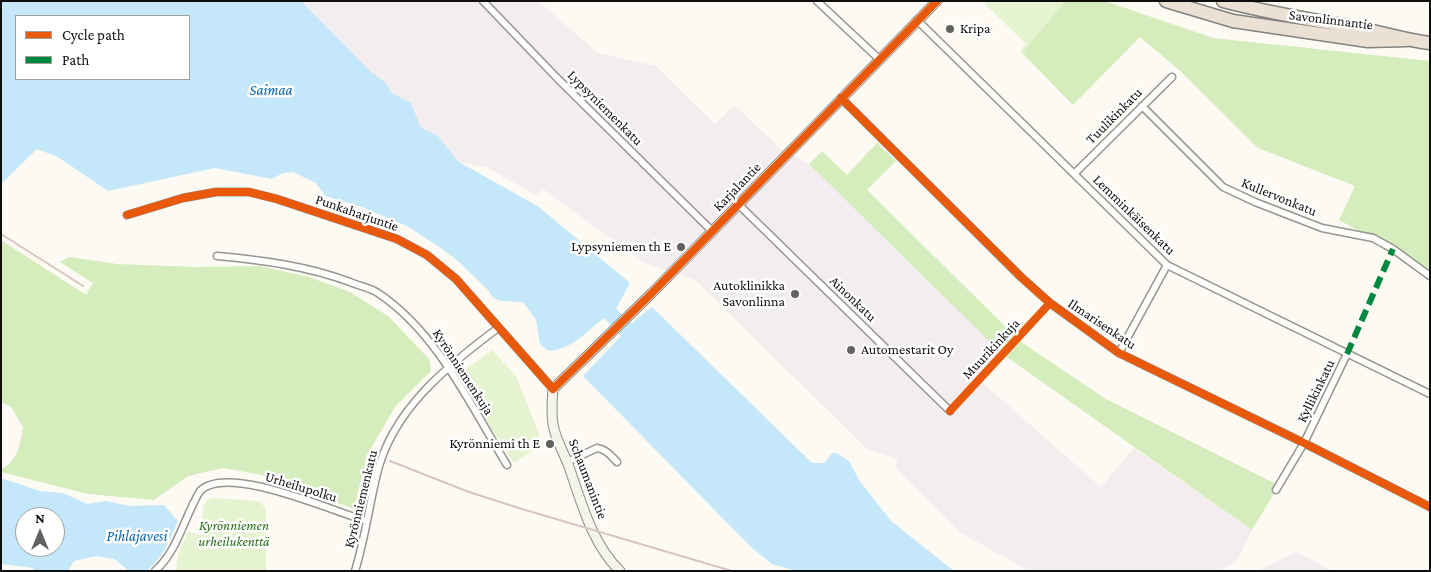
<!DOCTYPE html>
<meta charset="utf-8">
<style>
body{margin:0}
#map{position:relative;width:1431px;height:572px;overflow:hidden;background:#fcfaf2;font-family:"Crimson Pro",serif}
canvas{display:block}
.frame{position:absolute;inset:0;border:2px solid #0e0e0e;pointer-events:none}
.legend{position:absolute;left:15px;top:15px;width:175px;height:65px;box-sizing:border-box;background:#fff;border:1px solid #9f9f9f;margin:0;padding:6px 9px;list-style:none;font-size:15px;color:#0e0e0e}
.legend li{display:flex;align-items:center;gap:10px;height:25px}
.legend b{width:25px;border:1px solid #9f9f9f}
.north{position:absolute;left:15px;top:507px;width:50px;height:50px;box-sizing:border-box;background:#fff;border:1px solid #9f9f9f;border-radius:50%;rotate:0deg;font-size:14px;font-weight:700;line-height:20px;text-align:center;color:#0e0e0e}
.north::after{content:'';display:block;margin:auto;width:18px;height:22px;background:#61615e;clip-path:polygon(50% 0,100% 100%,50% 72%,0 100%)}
</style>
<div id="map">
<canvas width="1431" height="572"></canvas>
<div class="frame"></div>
<ul class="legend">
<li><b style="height:6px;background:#e8590c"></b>Cycle path</li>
<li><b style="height:6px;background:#00873e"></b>Path</li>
</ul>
<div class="north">N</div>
</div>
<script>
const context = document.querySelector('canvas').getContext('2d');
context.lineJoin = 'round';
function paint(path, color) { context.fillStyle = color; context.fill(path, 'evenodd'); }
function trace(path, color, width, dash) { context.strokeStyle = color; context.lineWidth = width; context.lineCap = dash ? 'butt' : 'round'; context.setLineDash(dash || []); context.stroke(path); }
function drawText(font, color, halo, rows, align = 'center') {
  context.font = font + ' "Crimson Pro",serif'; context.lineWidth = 5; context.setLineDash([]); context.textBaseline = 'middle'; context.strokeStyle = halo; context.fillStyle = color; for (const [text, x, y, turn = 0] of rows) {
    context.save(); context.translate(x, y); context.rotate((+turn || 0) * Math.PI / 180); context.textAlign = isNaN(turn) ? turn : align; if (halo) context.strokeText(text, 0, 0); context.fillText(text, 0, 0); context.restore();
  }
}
paint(new Path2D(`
 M 301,1 L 538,1 L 598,53 L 656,66 L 715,124 L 734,105 L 781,149 L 809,164 L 1001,353 L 977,378 L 1101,487 L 1134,448 L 1252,530 L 1236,562 L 1219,571 L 1029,571 L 961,533 L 896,468 L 897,459 L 867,449 L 695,280 L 644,263 L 543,189 L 536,195 L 486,167 L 459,162 L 438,136 L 421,129 L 411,103 L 392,93 L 386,83 L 370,71 Z
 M 1296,552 L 1333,571 L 1258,571 Z`), '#f3edf0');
paint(new Path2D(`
 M 982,1 L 1065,1 L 1022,53 L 1020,52 L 1026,44 Z
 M 492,350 L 516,376 L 543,444 L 514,463 L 457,376 Z
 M 212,498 L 258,501 L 266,508 L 266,571 L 176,571 L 178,555 L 188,531 L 202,536 L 203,507 L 206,501 Z`), '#e5f3d0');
paint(new Path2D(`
 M 1065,1 L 1105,1 L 1213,38 L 1430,61 L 1430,270 L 1339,220 L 1355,186 L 1258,148 L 1179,70 L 1140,37 L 1073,105 L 1022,53 Z
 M 877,143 L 896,161 L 867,190 L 1021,342 L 1106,399 L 1276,484 L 1276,490 L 1252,530 L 1001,353 L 809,164 L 822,151 L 847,175 Z
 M 1,240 L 86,295 L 93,283 L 60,262 L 69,257 L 117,264 L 196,267 L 260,266 L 309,277 L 350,292 L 388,316 L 429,359 L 431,371 L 395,407 L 367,455 L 354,509 L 262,475 L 223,468 L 188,476 L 154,500 L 88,494 L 1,472 L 1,469 C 17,463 21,442 23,427 L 11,407 L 1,402 Z`), '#d5ecbd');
paint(new Path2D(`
 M 1,1 L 301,1 L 370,71 L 386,83 L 392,93 L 411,103 L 421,128 L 438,136 L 459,162 L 539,207 L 630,283 L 616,309 L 632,323 L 652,307 L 812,463 L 825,463 L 832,453 L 837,453 L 849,461 L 859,480 L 891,521 L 954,571 L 796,571 L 772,564 L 752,548 L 583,376 L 621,336 L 604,318 C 585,332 575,348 549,351 L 540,344 L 536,320 L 523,302 L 501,301 L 493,298 L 488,290 L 459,262 L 441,248 L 407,226 L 362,207 L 325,196 L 316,183 L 293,172 L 283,173 L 272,179 L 215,168 L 108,191 L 58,157 L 37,149 L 1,184 ZM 16,16 L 189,16 L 189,79 L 16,79 Z
 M 1,478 L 40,491 L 63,493 L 87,504 L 106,501 L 130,506 L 164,505 L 178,521 C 168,543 165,554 147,571 L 129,571 L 114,559 L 96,556 L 74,561 L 68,571 L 34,571 L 33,568 L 1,564 ZM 25,517 L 55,517 L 55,547 L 25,547 Z`), '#c5e7fa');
const street = new Path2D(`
 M 483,1 L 557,78 L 712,231
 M 817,1 L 879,59
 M 917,20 L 1167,265 L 1430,394
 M 841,98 L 1021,277 L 1050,303 L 1119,353 L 1304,443 L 1430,507
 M 1142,106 L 1223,187 L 1255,202 L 1322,228 L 1373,238 L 1393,249 L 1430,276
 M 1074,174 L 1172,77
 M 738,204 L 950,411
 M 127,215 L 183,198 L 216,192 L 249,192 L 277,199 L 397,239 L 427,255 L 456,279 L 553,389
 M 217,256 C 262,260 307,266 350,282 C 359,286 371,288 378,293 C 437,332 471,406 507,465
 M 1119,353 L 1167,265
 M 567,462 L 597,448 C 606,449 611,456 617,462
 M 1276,490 L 1304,443 L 1347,354
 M 155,571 C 179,549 184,517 200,491 C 227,463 334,512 367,521
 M 355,571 C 365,539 369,506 377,474 C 392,410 447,366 498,328`);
const secondary = new Path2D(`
 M 620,571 C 591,543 581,500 568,464 C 563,451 555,438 553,424 C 551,412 552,401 553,389 L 651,294 L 937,1`);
const highway = new Path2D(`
 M 1166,1 L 1233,21 L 1368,41 L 1407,40
 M 1223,1 C 1268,13 1313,20 1359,28 C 1383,33 1405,40 1430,43`);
trace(street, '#959491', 9);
trace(secondary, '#8c8b87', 11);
trace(highway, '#82827e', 15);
trace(street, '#fffefd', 6);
trace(secondary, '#f5f4ea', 9);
trace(highway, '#ebe0d4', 12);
trace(new Path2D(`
 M 1,234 L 83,286
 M 390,461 L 469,492 L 522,509 L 732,571`), '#d9c4c3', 2);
trace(new Path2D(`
 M 1347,354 L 1393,249`), '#00873e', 6, [12, 6]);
trace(new Path2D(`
 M 841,98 L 1021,277 L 1050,303 L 1119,353 L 1304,443 L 1430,507
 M 127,215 L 183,198 L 216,192 L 249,192 L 277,199 L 397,239 L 427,255 L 456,279 L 553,389 L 651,294 L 937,1
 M 950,411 L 1050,303`), '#e8590c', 8);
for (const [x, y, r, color] of [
 [950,29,5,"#61615e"],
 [681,247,5,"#61615e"],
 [795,294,5,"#61615e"],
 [851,350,5,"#61615e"],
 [550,444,5,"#61615e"]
]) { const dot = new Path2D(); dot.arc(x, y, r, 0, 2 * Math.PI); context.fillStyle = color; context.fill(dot); trace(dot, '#fff', 2); }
drawText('14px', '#0e0e0e', '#fff', [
 ["Savonlinnantie",1331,20,7],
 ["Lypsyniemenkatu",605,108,45],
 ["Tuulikinkatu",1114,116,-45],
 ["Karjalantie",737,187,-46],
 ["Kullervonkatu",1279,197,22],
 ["Punkaharjuntie",357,213,19],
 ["Lemminkäisenkatu",1134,215,44],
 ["Ainonkatu",853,299,44],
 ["Ilmarisenkatu",1102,324,34],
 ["Muurikinkuja",991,349,-47],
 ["Kyrönniemenkuja",463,372,57],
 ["Kyllikinkatu",1316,391,-64],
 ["Schaumanintie",588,479,69],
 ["Urheilupolku",301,487,17],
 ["Kyrönniemenkatu",361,499,-76]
]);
drawText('14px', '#0e0e0e', '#fff', [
 ["Kripa",960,29,"left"],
 ["Lypsyniemen th E",671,247],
 ["Autoklinikka",785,286],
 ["Savonlinna",785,302],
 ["Automestarit Oy",861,350,"left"],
 ["Kyrönniemi th E",540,444]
], 'right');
drawText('italic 14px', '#296e17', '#fff', [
 ["Kyrönniemen",234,526],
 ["urheilukenttä",234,542]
]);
drawText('italic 15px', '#0966ae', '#fff', [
 ["Saimaa",271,90],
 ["Pihlajavesi",137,536]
]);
</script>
